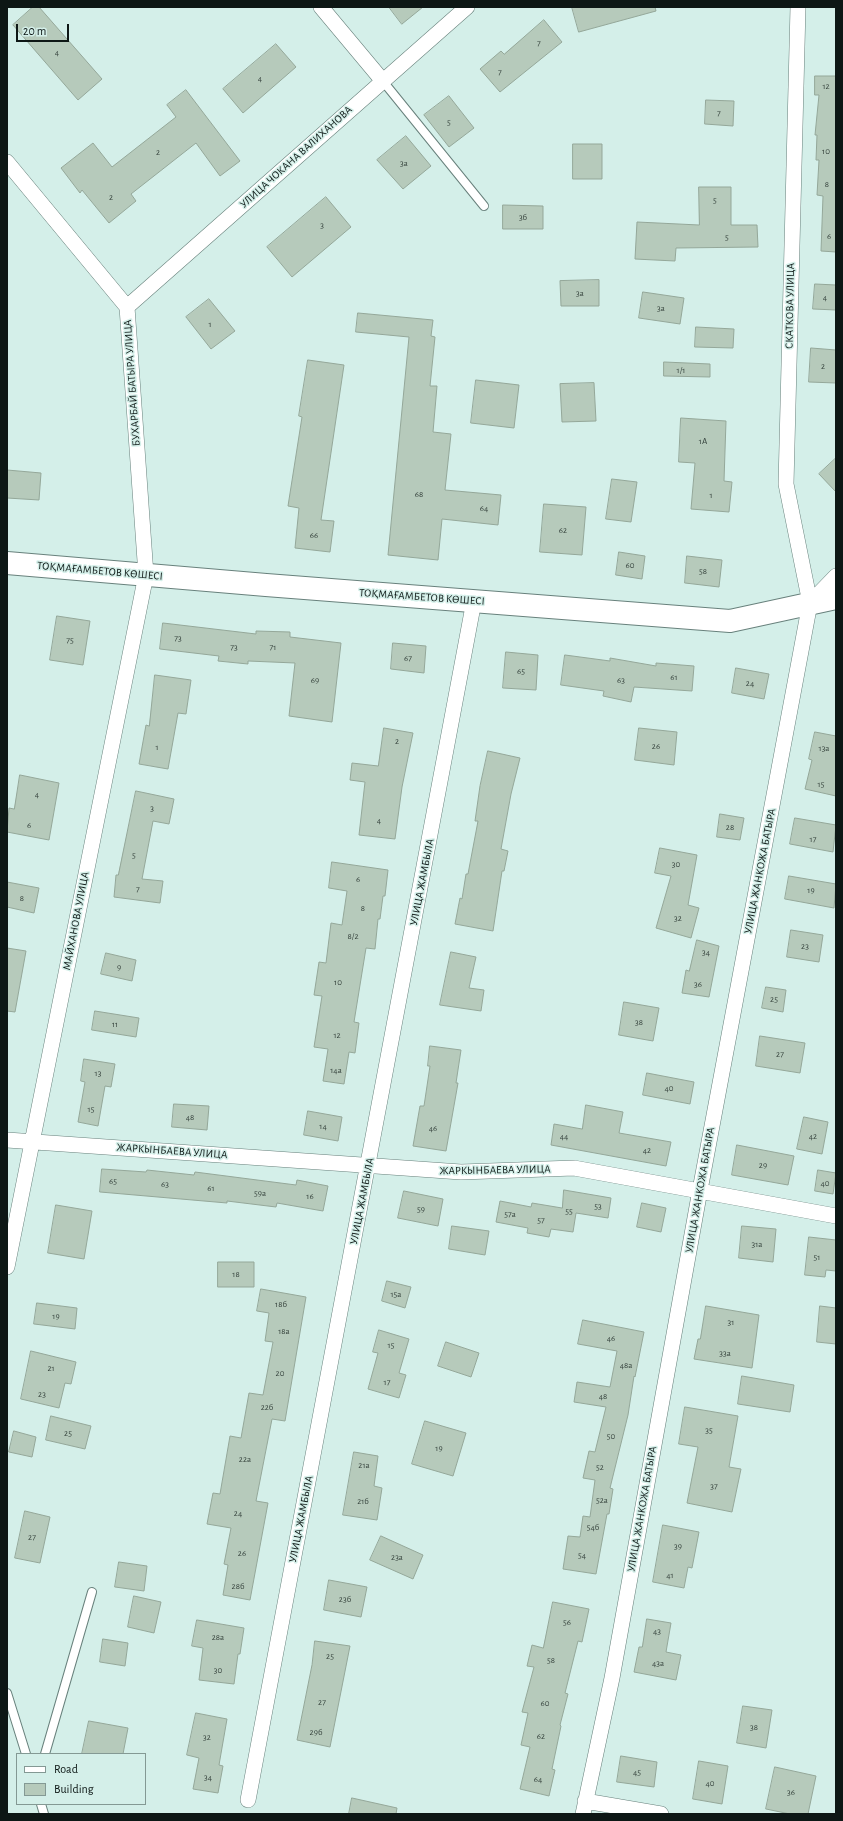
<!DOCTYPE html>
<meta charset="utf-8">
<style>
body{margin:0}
#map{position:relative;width:843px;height:1821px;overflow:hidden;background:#d4efe9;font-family:"Alegreya Sans",sans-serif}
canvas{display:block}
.frame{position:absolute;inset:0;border:8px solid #0d1715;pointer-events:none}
.legend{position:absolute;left:16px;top:1753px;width:130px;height:52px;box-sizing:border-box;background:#d4efe9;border:1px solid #849994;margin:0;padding:5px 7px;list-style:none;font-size:12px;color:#0d1715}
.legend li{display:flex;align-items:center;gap:8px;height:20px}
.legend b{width:20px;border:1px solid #849994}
.scale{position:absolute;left:16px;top:24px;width:53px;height:18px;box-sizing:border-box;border:2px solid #0d1715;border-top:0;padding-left:5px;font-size:12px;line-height:14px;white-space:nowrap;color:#0d1715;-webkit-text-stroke:3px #d4efe9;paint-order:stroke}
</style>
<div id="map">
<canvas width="843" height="1821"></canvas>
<div class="frame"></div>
<ul class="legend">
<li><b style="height:5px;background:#fff"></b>Road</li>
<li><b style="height:11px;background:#b6cabb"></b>Building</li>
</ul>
<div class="scale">20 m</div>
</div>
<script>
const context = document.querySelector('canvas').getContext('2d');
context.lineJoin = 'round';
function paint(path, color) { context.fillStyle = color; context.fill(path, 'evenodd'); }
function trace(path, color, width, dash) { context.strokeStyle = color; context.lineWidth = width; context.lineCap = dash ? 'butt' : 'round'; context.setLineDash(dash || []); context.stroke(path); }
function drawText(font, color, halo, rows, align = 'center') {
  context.font = font + ' "Alegreya Sans",sans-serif'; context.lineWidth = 3; context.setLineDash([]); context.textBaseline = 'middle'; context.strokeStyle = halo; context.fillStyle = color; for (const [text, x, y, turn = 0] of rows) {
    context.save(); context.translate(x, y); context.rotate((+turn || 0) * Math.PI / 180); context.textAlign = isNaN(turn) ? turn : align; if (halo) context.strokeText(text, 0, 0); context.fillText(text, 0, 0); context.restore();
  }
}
const building = new Path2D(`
 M 33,7 L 39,7 L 102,79 L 78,100 L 13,25 Z
 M 389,7 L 423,7 L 402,24 Z
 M 572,7 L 655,7 L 656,11 L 579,32 Z
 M 544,20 L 562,42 L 500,92 L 480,69 L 501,51 L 504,54 Z
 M 276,44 L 296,67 L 243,113 L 223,89 Z
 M 815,76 L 836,76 L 836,252 L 821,251 L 823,196 L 817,195 L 819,160 L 816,160 L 817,135 L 815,135 L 819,95 L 815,95 Z
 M 186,90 L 240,161 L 220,176 L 196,143 L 131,194 L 136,201 L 109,223 L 82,190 L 80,193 L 61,168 L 93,143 L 112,167 L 176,117 L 167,105 Z
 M 449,96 L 474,128 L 449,147 L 424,115 Z
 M 706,100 L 734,101 L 733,126 L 705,124 Z
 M 406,136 L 431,166 L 403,189 L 377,160 Z
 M 573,144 L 602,144 L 602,179 L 573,179 Z
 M 699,187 L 731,187 L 731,225 L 757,225 L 758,247 L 676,248 L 675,261 L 635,259 L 637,222 L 699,225 Z
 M 326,197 L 351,227 L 292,277 L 267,247 Z
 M 503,205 L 543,206 L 543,229 L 503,229 Z
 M 599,280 L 599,306 L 561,306 L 560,281 Z
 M 815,284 L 836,285 L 836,310 L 813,309 Z
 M 643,292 L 684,298 L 680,324 L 639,318 Z
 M 209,299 L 235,331 L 211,349 L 186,317 Z
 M 358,313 L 433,320 L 431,336 L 435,337 L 430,386 L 437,386 L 433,432 L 451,434 L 445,490 L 501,495 L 498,525 L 442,519 L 438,560 L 388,555 L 409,337 L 356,332 Z
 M 696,327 L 734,329 L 733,348 L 695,347 Z
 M 811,348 L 836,350 L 836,383 L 809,382 Z
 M 308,360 L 344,365 L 321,520 L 334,521 L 330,552 L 295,548 L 299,508 L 288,506 L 302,417 L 299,416 Z
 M 664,362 L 710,364 L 710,377 L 664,376 Z
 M 476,380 L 519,385 L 514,428 L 471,423 Z
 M 594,383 L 596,421 L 562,422 L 560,384 Z
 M 681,418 L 726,421 L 724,481 L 732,482 L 729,512 L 691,509 L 695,463 L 679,462 Z
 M 836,458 L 836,492 L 819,474 Z
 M 7,470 L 41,473 L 39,500 L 7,498 Z
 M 612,479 L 637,482 L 631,522 L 606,519 Z
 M 544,504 L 586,507 L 582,555 L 540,552 Z
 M 619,552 L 645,556 L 642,579 L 616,575 Z
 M 687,556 L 722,560 L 719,587 L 685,583 Z
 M 57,616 L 90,621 L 83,665 L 50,660 Z
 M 163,623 L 256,634 L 256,631 L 290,632 L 290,637 L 341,643 L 332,722 L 289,716 L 295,663 L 248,661 L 248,664 L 218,661 L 219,656 L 160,649 Z
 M 393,643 L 426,646 L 424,673 L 391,669 Z
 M 506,652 L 538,655 L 536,690 L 503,688 Z
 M 565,655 L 610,661 L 610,658 L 656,666 L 656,663 L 694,666 L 692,691 L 634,687 L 631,702 L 603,696 L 604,691 L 561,685 Z
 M 736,668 L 769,674 L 764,699 L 732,693 Z
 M 155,675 L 191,680 L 186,714 L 178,713 L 168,769 L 139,764 L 146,725 L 149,726 Z
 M 384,728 L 413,733 L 402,787 L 395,839 L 359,835 L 365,782 L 350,780 L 352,763 L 378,766 Z
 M 639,728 L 677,732 L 674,765 L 635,760 Z
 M 815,732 L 836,736 L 836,796 L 805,789 L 812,760 L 809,759 Z
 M 488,751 L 520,758 L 511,794 L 501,849 L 508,851 L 504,871 L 502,871 L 493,931 L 455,924 L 460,898 L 462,899 L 466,874 L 468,874 L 478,821 L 475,821 L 480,786 Z
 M 20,775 L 59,783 L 49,840 L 7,832 L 9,808 L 14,809 Z
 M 136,791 L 174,799 L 169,824 L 153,821 L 142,879 L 163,881 L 160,903 L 114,897 L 116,875 L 118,875 Z
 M 720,814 L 744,818 L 740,840 L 717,837 Z
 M 795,818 L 836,825 L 833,852 L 790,844 Z
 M 660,848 L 697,855 L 688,905 L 699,908 L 691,938 L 656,928 L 671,876 L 655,873 Z
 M 332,862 L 388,870 L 385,896 L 383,896 L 380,919 L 378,919 L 375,949 L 366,948 L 354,1022 L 359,1023 L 355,1053 L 349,1052 L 344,1084 L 323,1081 L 328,1049 L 314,1047 L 322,996 L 314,995 L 319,962 L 326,963 L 331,923 L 342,925 L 347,891 L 329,888 Z
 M 789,876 L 836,884 L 834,908 L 785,899 Z
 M 7,882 L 39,888 L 34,913 L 7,907 Z
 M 791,930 L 823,935 L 819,962 L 787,957 Z
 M 697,940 L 719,946 L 709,997 L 682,993 L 686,970 L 689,971 Z
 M 7,948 L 26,951 L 15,1012 L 7,1011 Z
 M 451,952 L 476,957 L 469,988 L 484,990 L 481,1011 L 440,1005 Z
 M 106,953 L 136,960 L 132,981 L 101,974 Z
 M 766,987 L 786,990 L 783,1012 L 762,1008 Z
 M 624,1002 L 659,1008 L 653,1041 L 619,1035 Z
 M 95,1011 L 139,1018 L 136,1037 L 92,1030 Z
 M 760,1036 L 805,1043 L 800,1073 L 756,1066 Z
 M 430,1046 L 461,1050 L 456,1083 L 458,1083 L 446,1151 L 413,1146 L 420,1106 L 424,1106 L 430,1066 L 428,1066 Z
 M 84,1059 L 115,1064 L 111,1087 L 105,1086 L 98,1126 L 78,1122 L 85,1082 L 81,1081 Z
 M 647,1073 L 694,1082 L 690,1104 L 643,1095 Z
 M 174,1104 L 209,1106 L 207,1130 L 172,1127 Z
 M 586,1105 L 623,1112 L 619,1133 L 671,1142 L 666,1166 L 551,1145 L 554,1124 L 582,1129 Z
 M 308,1111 L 342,1117 L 338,1141 L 304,1135 Z
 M 804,1117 L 828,1122 L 822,1154 L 797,1149 Z
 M 737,1145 L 794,1156 L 788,1185 L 732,1175 Z
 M 102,1169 L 146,1172 L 147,1170 L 194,1175 L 195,1172 L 296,1185 L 297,1180 L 328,1186 L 323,1211 L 277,1203 L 276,1207 L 227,1201 L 227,1203 L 100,1192 Z
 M 818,1170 L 836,1173 L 833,1194 L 815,1191 Z
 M 564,1190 L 611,1198 L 608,1218 L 576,1213 L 573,1232 L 551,1229 L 549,1237 L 527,1233 L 528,1228 L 496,1222 L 500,1201 L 531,1207 L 532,1203 L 562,1208 Z
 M 404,1191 L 443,1199 L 438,1226 L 398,1218 Z
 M 642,1203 L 666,1208 L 661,1232 L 637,1227 Z
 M 56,1205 L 92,1211 L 84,1259 L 48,1253 Z
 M 452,1226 L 489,1231 L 485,1255 L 449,1249 Z
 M 742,1226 L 776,1229 L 773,1262 L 739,1258 Z
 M 809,1237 L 836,1240 L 836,1271 L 826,1270 L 825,1277 L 805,1275 Z
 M 218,1262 L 254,1262 L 254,1287 L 218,1287 Z
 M 387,1281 L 411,1287 L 405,1308 L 382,1301 Z
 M 261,1289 L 306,1297 L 285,1421 L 272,1419 L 256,1501 L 268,1503 L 250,1600 L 223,1595 L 228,1565 L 224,1564 L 231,1528 L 207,1524 L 213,1493 L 220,1494 L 230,1436 L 241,1438 L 249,1393 L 263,1395 L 273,1342 L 265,1341 L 269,1313 L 257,1311 Z
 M 37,1303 L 77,1308 L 75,1329 L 34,1324 Z
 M 706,1306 L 759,1315 L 752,1368 L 694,1359 L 698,1339 L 700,1339 Z
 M 820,1306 L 836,1308 L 836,1344 L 817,1342 Z
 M 583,1320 L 644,1332 L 635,1377 L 634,1376 L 628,1415 L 610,1488 L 613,1489 L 609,1514 L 607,1514 L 596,1574 L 563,1569 L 568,1536 L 580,1537 L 583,1516 L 590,1517 L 595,1480 L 583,1478 L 589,1451 L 595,1452 L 606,1407 L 574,1402 L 577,1382 L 610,1387 L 617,1351 L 578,1344 Z
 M 379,1330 L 409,1339 L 399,1373 L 406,1375 L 399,1398 L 368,1389 L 378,1353 L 373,1352 Z
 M 446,1342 L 479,1353 L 471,1377 L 438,1366 Z
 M 31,1351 L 76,1362 L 71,1384 L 65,1383 L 59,1408 L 21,1399 Z
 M 742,1376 L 794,1385 L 790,1412 L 738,1404 Z
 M 685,1407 L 738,1416 L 729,1467 L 741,1469 L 732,1512 L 687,1503 L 698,1447 L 679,1444 Z
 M 51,1416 L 91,1426 L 85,1449 L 46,1440 Z
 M 425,1421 L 466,1433 L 453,1476 L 412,1464 Z
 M 14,1431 L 36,1437 L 32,1457 L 9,1452 Z
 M 354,1452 L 378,1456 L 374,1486 L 382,1488 L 377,1520 L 343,1515 Z
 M 25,1511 L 50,1517 L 40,1563 L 15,1558 Z
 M 663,1525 L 699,1532 L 692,1568 L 688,1567 L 684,1588 L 653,1582 Z
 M 381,1536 L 423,1555 L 413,1579 L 370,1560 Z
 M 119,1562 L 147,1566 L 144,1591 L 115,1587 Z
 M 329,1580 L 367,1587 L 361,1617 L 324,1610 Z
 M 134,1596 L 161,1602 L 154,1633 L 128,1627 Z
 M 553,1602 L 589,1609 L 582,1642 L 578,1641 L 565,1693 L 568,1694 L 560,1725 L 561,1726 L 552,1769 L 555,1770 L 549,1796 L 520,1789 L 530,1747 L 521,1745 L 528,1713 L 522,1712 L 534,1667 L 527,1666 L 532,1645 L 543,1648 Z
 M 647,1619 L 671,1623 L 666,1652 L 681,1655 L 676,1680 L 634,1672 L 639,1647 L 642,1647 Z
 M 197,1620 L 244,1628 L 240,1654 L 238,1654 L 234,1684 L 199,1680 L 203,1648 L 192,1646 Z
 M 103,1639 L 128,1643 L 125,1666 L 100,1662 Z
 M 315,1641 L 350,1646 L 330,1747 L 297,1740 L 312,1665 Z
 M 743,1706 L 772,1710 L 766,1748 L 737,1743 Z
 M 196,1713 L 227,1719 L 219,1765 L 223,1766 L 218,1793 L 193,1789 L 199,1758 L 187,1755 Z
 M 89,1721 L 128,1728 L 123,1754 L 82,1754 Z
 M 621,1756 L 657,1762 L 654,1787 L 617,1782 Z
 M 699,1761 L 728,1766 L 722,1804 L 693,1799 Z
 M 775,1767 L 816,1776 L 808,1814 L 790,1814 L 766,1809 Z
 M 352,1798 L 397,1808 L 396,1814 L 349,1814 Z`);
paint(building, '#b6cabb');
trace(building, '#94a799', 1);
const lane = new Path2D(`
 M 382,80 L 484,206
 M 7,1693 L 26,1754
 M 45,1754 L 92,1592
 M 41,1804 L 44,1814`);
const street = new Path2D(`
 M 321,7 L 382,80
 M 798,7 L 786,484 L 810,603
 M 7,162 L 127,307 L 146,575 L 7,1267
 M 127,307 L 467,7
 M 7,1140 L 461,1172 L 574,1168 L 836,1216
 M 248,1800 L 474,601
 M 585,1801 L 661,1814
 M 583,1814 L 612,1678 L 700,1190 L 810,603 L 836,576`);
const secondary = new Path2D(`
 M 7,563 L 266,585 L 730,621 L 836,598`);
trace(lane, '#68817c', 10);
trace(street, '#68817c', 16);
trace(secondary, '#68817c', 24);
trace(lane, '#fff', 8);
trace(street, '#fff', 15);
trace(secondary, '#fff', 22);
drawText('9px', '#37443e', null, [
 ["7",539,43],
 ["4",57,52],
 ["7",500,72],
 ["4",260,78],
 ["12",826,86],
 ["7",719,113],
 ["5",449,122],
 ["10",826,151],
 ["2",158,152],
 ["3а",404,163],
 ["8",827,184],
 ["2",111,197],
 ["5",715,200],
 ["3б",523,217],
 ["3",322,225],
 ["6",829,236],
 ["5",727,237],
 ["3а",580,293],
 ["4",825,297],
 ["3а",661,308],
 ["1",210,324],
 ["2",823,366],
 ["1/1",681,370],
 ["1А",703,441],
 ["68",419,494],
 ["1",711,495],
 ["64",484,508],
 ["62",563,530],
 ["66",314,535],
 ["60",630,565],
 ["58",703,571],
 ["73",178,638],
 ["75",70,640],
 ["73",234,647],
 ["71",273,647],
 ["67",408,658],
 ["65",521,671],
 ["61",674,677],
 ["69",315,680],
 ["63",621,680],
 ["24",750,683],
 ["2",397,741],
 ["26",656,746],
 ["1",157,747],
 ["13а",824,748],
 ["15",821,784],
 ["4",37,794],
 ["3",152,808],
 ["4",379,820],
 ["6",29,825],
 ["28",730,827],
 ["17",813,839],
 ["5",134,855],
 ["30",676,864],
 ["6",358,879],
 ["7",138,889],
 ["19",811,890],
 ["8",22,898],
 ["8",363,908],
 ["32",678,918],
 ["8/2",353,936],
 ["23",805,946],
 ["34",706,952],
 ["9",119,967],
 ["10",338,982],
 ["36",698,984],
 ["25",774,999],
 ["38",639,1022],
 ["11",115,1024],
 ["12",337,1035],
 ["27",780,1054],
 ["14а",336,1070],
 ["13",98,1073],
 ["40",669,1088],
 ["15",91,1109],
 ["48",190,1117],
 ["14",323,1126],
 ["46",433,1128],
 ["44",564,1136],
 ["42",813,1136],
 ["42",647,1150],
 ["29",763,1165],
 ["65",113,1181],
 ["40",825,1183],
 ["63",165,1184],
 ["61",211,1188],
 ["59а",260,1193],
 ["16",310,1196],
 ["53",598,1206],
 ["59",421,1209],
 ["55",569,1211],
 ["57а",510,1214],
 ["57",541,1220],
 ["31а",757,1244],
 ["51",817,1257],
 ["18",236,1274],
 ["15а",396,1294],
 ["18б",281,1304],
 ["19",56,1316],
 ["31",731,1322],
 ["18а",284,1331],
 ["46",611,1338],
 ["15",391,1345],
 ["33а",725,1353],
 ["48а",626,1365],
 ["21",51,1368],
 ["20",280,1373],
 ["17",387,1382],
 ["23",42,1394],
 ["48",603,1396],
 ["22б",267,1407],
 ["35",709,1430],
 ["25",68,1433],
 ["50",611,1436],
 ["19",439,1448],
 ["22а",245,1459],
 ["21а",364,1465],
 ["52",600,1467],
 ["37",714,1486],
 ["52а",602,1500],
 ["21б",363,1501],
 ["24",238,1513],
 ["54б",593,1527],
 ["27",32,1537],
 ["39",678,1546],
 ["26",242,1553],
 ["54",582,1555],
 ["23а",397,1557],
 ["41",670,1575],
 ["28б",238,1586],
 ["23б",345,1599],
 ["56",567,1622],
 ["43",657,1631],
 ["28а",218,1637],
 ["25",330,1656],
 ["58",551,1660],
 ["43а",658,1663],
 ["30",218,1670],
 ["27",322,1702],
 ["60",545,1703],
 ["38",754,1727],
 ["29б",316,1732],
 ["62",541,1736],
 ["32",207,1737],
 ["45",637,1772],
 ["34",208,1777],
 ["64",538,1779],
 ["40",710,1783],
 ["36",791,1792]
]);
drawText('11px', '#0d1715', '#d4efe9', [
 ["УЛИЦА ЧОКАНА ВАЛИХАНОВА",296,157,-42],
 ["СКАТКОВА УЛИЦА",790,306,-89],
 ["БУХАРБАЙ БАТЫРА УЛИЦА",132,383,-94],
 ["ТОҚМАҒАМБЕТОВ КӨШЕСІ",100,571,5],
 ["ТОҚМАҒАМБЕТОВ КӨШЕСІ",422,597,4],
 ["УЛИЦА ЖАНКОЖА БАТЫРА",760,871,-79],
 ["УЛИЦА ЖАМБЫЛА",422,882,-79],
 ["МАЙХАНОВА УЛИЦА",76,921,-79],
 ["ЖАРКЫНБАЕВА УЛИЦА",172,1151,4],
 ["ЖАРКЫНБАЕВА УЛИЦА",495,1170,-1],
 ["УЛИЦА ЖАНКОЖА БАТЫРА",700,1190,-80],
 ["УЛИЦА ЖАМБЫЛА",362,1201,-79],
 ["УЛИЦА ЖАНКОЖА БАТЫРА",642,1509,-80],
 ["УЛИЦА ЖАМБЫЛА",301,1519,-79]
]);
</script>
